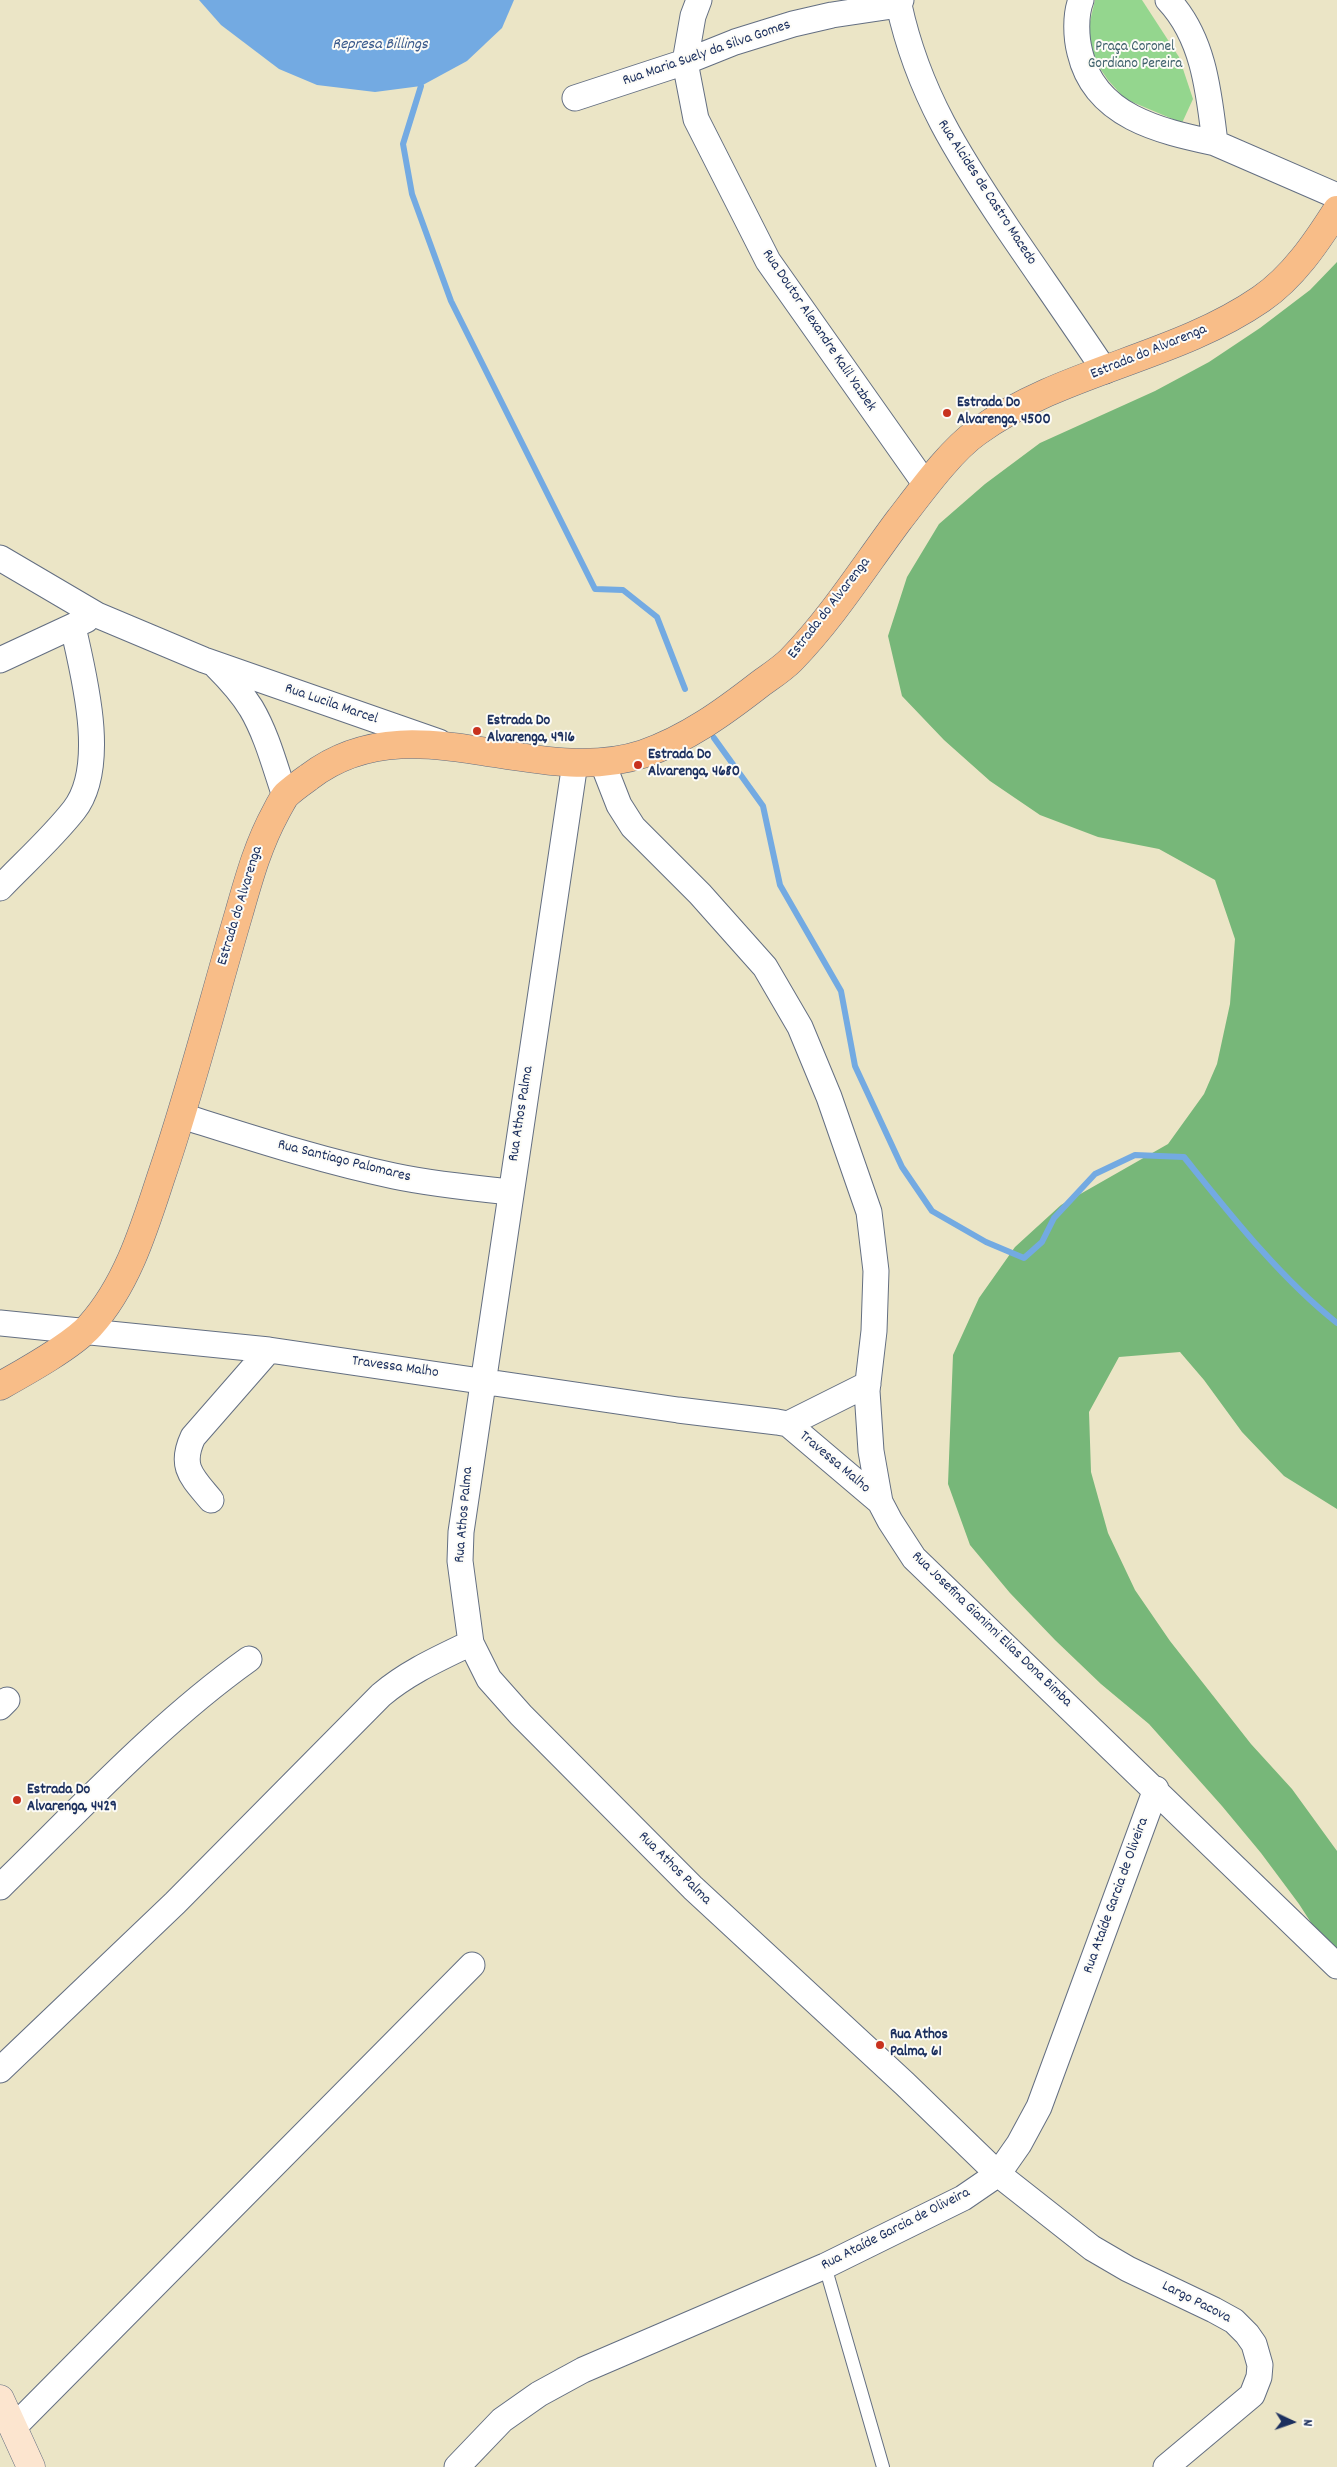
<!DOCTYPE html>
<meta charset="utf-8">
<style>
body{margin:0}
#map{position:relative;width:1337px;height:2467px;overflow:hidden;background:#ebe5c6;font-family:Dekko,sans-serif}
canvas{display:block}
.north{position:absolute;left:1267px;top:2397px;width:50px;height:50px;-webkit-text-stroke:4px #fdfcf7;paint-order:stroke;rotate:93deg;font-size:14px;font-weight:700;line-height:20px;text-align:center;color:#1b2f5e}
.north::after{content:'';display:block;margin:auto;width:18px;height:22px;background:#1b2f5e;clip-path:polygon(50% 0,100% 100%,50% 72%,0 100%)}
</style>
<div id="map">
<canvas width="1337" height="2467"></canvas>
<div class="north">N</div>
</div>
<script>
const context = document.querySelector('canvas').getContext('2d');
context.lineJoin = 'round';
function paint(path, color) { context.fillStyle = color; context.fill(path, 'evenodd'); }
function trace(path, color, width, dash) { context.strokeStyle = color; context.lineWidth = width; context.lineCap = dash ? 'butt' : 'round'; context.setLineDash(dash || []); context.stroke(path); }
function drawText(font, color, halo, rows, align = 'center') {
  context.font = font + ' Dekko,sans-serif'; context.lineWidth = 4; context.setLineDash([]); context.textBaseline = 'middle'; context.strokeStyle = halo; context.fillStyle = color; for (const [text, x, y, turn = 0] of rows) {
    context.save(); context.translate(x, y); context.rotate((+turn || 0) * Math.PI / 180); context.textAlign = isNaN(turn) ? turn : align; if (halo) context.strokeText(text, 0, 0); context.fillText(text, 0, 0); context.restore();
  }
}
paint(new Path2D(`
 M 1095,0 L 1142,0 L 1179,57 L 1193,99 L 1182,123 L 1125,99 L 1108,80 L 1095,61 L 1088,30 Z`), '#94d68e');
paint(new Path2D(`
 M 1337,262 L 1337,1509 L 1284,1476 L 1242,1432 L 1204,1380 L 1180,1352 L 1119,1357 L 1089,1412 L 1091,1472 L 1108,1533 L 1135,1590 L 1170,1641 L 1251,1744 L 1292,1789 L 1337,1851 L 1337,1963 L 1299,1904 L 1261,1853 L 1222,1806 L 1149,1724 L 1101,1684 L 1055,1640 L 1010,1593 L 970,1545 L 948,1484 L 953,1355 L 979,1298 L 1015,1247 L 1061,1205 L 1168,1144 L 1204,1094 L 1217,1064 L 1230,1004 L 1235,939 L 1215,880 L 1159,849 L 1098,837 L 1040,815 L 990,781 L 944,740 L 902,696 L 888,636 L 907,577 L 939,524 L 985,484 L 1040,443 L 1155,391 L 1209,362 L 1260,328 L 1310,290 Z`), '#77b779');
paint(new Path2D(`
 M 199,0 L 514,0 L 502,28 L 467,61 L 421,86 L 375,92 L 317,85 L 279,69 L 221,25 Z`), '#73aae2');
trace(new Path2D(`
 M 421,86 L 403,144 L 412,194 L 451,301 L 595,589 L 623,590 L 657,617 L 685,689
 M 714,738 L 763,806 L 780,885 L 841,991 L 855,1066 L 902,1167 L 932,1211 L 986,1242 L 1024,1258 L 1042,1242 L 1054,1218 L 1095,1174 L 1135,1155 L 1184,1157 C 1230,1214 1280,1278 1337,1323`), '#73aae2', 6);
const lane = new Path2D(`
 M 825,2266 L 883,2467`);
const street = new Path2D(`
 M 699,0 L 693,16 L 685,62 L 696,119 L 768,261 L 926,485
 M 901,0 L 899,5 C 918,93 959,156 1008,229 C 1040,276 1073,323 1105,371
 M 1081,0 C 1075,15 1076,38 1080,53 C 1095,117 1160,131 1215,143 C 1209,93 1204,38 1168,0
 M 575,98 L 685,62 L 735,42 L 793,24 L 832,15 L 899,5
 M 1215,143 L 1337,196
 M 0,558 L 97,615 L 204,660 L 439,742
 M 0,660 L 86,620
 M 216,666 C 229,679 241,692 251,708 C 267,735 275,767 285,796
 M 575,763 L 461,1532 L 460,1561 L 471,1643 L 489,1679 L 521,1715 L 693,1888 L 905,2084 L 998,2174 L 1092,2248 L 1128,2269 L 1214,2310 L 1234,2321 L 1247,2334 L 1254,2344 L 1260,2365 L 1259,2377 L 1252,2395 L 1166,2467
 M 603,764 L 619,805 L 633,827 L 700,894 L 765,967 L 800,1027 L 829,1097 L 869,1212 L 876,1271 L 874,1331 L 867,1391 L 871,1451 L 880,1502 L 890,1521 L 914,1558 L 1337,1966
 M 0,888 C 24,863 52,838 74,810 C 108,767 84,676 73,627
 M 182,1116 C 252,1138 322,1161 394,1176 C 432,1184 471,1188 510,1192
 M 0,1323 L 269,1350 L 678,1410 L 777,1422 L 788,1424 L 880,1502
 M 788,1424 L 868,1384
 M 211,1500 C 192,1477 179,1467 193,1437 L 269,1350
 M 0,1707 L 7,1700
 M 0,1887 C 81,1808 158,1724 249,1659
 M 0,2070 L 175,1903 L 381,1695 C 408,1672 440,1658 471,1643
 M 13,2428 L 472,1965
 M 457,2467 L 502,2420 L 539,2394 L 583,2370 L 825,2266 L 963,2198 L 998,2174 L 1019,2144 L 1039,2107 L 1156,1789`);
const secondary = new Path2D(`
 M 0,2399 L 31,2467`);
const primary = new Path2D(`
 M 0,1386 C 25,1372 72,1346 90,1326 C 127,1285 144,1229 161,1177 C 191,1090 213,1001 239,913 C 249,878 258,845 276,812 C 277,810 284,797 286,795 C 292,789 302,782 309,777 C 411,699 533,790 643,754 C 687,739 724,712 760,684 C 771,676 782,669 791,660 C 832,618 864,567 899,520 C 920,493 950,451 977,432 C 1062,370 1174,359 1261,299 C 1293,277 1316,243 1337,210`);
trace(lane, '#646f82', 14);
trace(street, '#646f82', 27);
trace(secondary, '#646f82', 29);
trace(primary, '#646f82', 29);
trace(lane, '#fff', 12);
trace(street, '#fff', 25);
trace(secondary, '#fce5cf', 28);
trace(primary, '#f8bd88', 28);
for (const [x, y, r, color] of [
 [947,413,5,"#c8321e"],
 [477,731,5,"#c8321e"],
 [638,765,5,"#c8321e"],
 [17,1800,5,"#c8321e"],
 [880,2045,5,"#c8321e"]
]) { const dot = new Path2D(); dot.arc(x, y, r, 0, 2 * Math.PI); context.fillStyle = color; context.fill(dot); trace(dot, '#fdfcf7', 2); }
drawText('15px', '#3f616c', '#fdfcf7', [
 ["Praça Coronel",1135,48],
 ["Gordiano Pereira",1135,65]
]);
drawText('15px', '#1b2f5e', '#fdfcf7', [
 ["Rua Maria Suely da Silva Gomes",707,54,-19],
 ["Rua Alcides de Castro Macedo",986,193,57],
 ["Rua Doutor Alexandre Kalil Yazbek",818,331,56],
 ["Estrada do Alvarenga",1149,353,-22],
 ["Estrada do Alvarenga",830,609,-52],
 ["Rua Lucila Marcel",331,705,19],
 ["Estrada do Alvarenga",241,906,-73],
 ["Rua Athos Palma",522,1114,-81],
 ["Rua Santiago Palomares",344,1162,14],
 ["Travessa Malho",395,1368,8],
 ["Travessa Malho",834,1463,40],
 ["Rua Athos Palma",465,1515,-85],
 ["Rua Josefina Gianinni Elias Dona Bimba",991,1630,44],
 ["Rua Athos Palma",674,1869,45],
 ["Rua Ataíde Garcia de Oliveira",1117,1896,-70],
 ["Rua Ataíde Garcia de Oliveira",896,2230,-27],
 ["Largo Pacova",1196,2303,27]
]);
drawText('bold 15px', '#1b2f5e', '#fdfcf7', [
 ["Estrada Do",957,404],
 ["Alvarenga, 4500",957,421],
 ["Estrada Do",487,722],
 ["Alvarenga, 4916",487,739],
 ["Estrada Do",648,756],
 ["Alvarenga, 4680",648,773],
 ["Estrada Do",27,1791],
 ["Alvarenga, 4429",27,1808],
 ["Rua Athos",890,2036],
 ["Palma, 61",890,2053]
], 'left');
drawText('italic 16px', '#3a5a8c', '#fdfcf7', [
 ["Represa Billings",380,46]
]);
</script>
